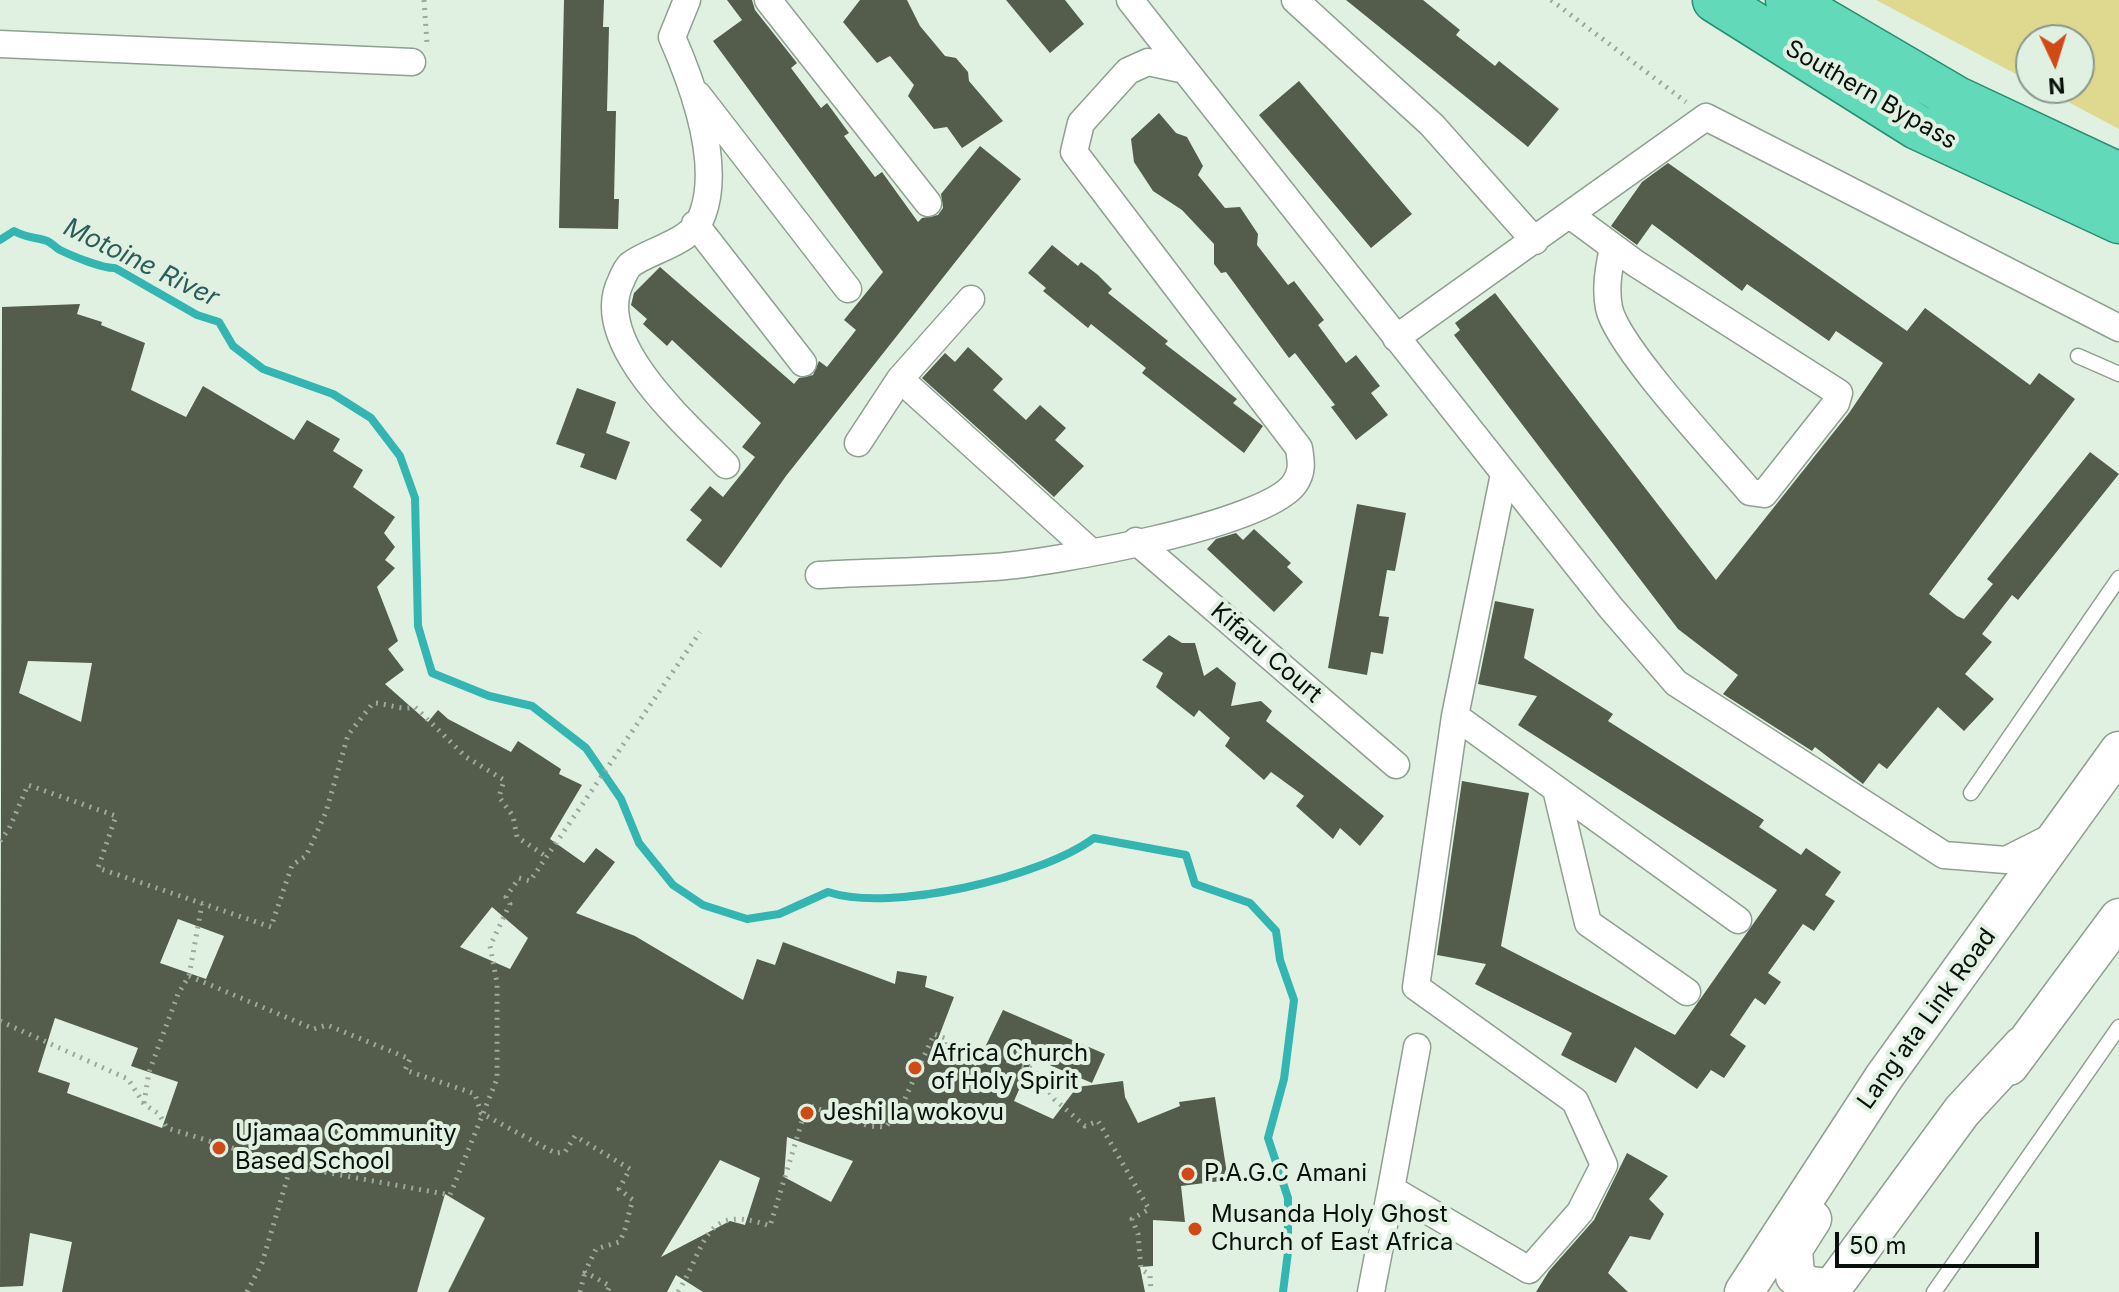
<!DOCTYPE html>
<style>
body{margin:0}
#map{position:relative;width:2119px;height:1292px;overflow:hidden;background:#e0f1e2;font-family:Inter,sans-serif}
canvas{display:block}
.north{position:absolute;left:2015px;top:24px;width:80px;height:80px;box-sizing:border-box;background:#e0f1e2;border:2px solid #8a978c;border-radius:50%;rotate:176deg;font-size:22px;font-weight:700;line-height:32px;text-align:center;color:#0a100b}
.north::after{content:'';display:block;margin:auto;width:28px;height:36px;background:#d14a15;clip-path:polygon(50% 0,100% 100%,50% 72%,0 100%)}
.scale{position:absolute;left:1835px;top:1232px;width:204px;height:36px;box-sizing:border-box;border:4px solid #0a100b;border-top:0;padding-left:10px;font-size:24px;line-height:28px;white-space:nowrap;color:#0a100b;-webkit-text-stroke:6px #e0f1e2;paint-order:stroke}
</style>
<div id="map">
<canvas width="2119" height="1292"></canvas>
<div class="north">N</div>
<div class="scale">50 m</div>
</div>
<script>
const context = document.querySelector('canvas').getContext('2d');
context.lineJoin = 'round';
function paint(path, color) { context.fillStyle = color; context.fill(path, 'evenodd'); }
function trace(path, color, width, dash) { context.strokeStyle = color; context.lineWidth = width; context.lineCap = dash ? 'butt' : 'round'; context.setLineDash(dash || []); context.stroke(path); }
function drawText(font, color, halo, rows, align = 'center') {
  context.font = font + ' Inter,sans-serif'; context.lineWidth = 8; context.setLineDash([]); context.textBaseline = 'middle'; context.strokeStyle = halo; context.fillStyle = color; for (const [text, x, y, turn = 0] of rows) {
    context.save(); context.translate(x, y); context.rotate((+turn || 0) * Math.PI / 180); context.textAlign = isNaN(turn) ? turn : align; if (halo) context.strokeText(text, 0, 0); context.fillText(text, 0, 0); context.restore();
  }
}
paint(new Path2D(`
 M 1876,0 L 2119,0 L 2119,129 L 2042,88 L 2079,88 L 2079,40 L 2031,40 L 2031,82 Z`), '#ded98f');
trace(new Path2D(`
 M 0,240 L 14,231 C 25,237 32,237 44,240 C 51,241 55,248 60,250 C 72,256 104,269 115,268 L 197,315 L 219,322 L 233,346 L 263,369 L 333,394 L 371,418 L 400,456 L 415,498 L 418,626 L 432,673 L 489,696 L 532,706 L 586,748 L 621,799 L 639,843 L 673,885 L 703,905 L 747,919 L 779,914 L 828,892 C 891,913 1042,877 1094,838 L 1186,855 L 1195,884 L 1250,903 L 1276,931 L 1280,960 L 1294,1000 L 1284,1079 L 1268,1138 L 1288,1198 L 1288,1252 L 1283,1292`), '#33b5b2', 8);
paint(new Path2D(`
 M 564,0 L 604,0 L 603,27 L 609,27 L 607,111 L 616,111 L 614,199 L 619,199 L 618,229 L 559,228 Z
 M 727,0 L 752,0 L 755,10 L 797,63 L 791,68 L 821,108 L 827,103 L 849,133 L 844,136 L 875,177 L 882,172 L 918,222 L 922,218 L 938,215 L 943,208 L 941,194 L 980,146 L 1021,179 L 786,476 L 721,568 L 686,540 L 702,520 L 690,510 L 710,486 L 723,497 L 755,457 L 742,447 L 761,423 L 672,340 L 667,346 L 643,324 L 647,319 L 631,305 L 634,293 L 660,267 L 794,384 L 799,378 L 813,375 L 819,361 L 827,367 L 856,330 L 844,320 L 883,272 L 713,41 L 742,20 Z
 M 860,0 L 907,0 L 920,26 L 945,56 L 956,58 L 968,72 L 969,81 L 1003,121 L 962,148 L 947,127 L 934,129 L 908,96 L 914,85 L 890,56 L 877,63 L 843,22 Z
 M 1006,0 L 1065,0 L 1084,24 L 1050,53 Z
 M 1346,0 L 1423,0 L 1460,30 L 1456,35 L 1495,66 L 1499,61 L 1559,109 L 1528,147 Z
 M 1299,81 L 1412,214 L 1371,248 L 1259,115 Z
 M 1159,113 L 1176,133 L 1187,137 L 1203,166 L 1198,175 L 1225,208 L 1240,207 L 1258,234 L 1257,245 L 1288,285 L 1294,281 L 1324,320 L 1318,325 L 1346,363 L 1356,355 L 1380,386 L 1371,393 L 1388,415 L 1356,440 L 1331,407 L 1335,405 L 1295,353 L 1289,358 L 1226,272 L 1221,273 L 1214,264 L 1214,244 L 1182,210 L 1153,191 L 1134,162 L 1131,139 Z
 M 1668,163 L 1907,331 L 1925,308 L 2030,385 L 2039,373 L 2075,399 L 1929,594 L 1957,616 L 1964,619 L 1978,602 L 1993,584 L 1987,579 L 2090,452 L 2119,474 L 2018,600 L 2012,595 L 1982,634 L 1992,642 L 1965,674 L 1994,699 L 1964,731 L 1938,707 L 1887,769 L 1879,763 L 1863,784 L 1815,747 L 1812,751 L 1723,694 L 1738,675 L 1678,629 L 1454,335 L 1460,330 L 1455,323 L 1495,293 L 1716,580 L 1849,413 L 1883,363 L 1836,331 L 1829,341 L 1747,284 L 1742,291 L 1652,224 L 1637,245 L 1611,226 L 1642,182 Z
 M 1052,245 L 1078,266 L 1081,262 L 1098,275 L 1112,289 L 1108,293 L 1168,341 L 1165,344 L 1237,399 L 1233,403 L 1263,426 L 1244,453 L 1142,373 L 1146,368 L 1091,324 L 1088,328 L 1043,291 L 1046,288 L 1028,273 Z
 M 80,304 L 77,314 L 102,322 L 101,325 L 145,343 L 131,390 L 186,417 L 203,386 L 294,440 L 307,420 L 340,439 L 333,451 L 363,470 L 353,487 L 395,517 L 384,533 L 395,547 L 385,560 L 395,568 L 377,587 L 398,641 L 388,649 L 404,670 L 385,684 L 428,722 L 438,710 L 448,719 L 511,752 L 518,741 L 561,769 L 559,774 L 582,785 L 550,839 L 584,863 L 596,848 L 615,862 L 576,913 L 635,936 L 743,1000 L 757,959 L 775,965 L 783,942 L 895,984 L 897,971 L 927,976 L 925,987 L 954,997 L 936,1044 L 976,1066 L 1003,1010 L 1105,1054 L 1092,1083 L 1033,1058 L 1014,1101 L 1053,1119 L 1077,1087 L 1123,1081 L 1125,1097 L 1138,1123 L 1180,1106 L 1179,1102 L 1215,1097 L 1228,1180 L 1181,1186 L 1185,1222 L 1153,1220 L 1153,1266 L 1140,1267 L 1145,1292 L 703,1292 L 676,1275 L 667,1292 L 448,1292 L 485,1218 L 445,1194 L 417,1292 L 62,1292 L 72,1242 L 30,1233 L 23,1286 L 0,1287 L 2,307 ZM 28,661 L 92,663 L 81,722 L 19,693 ZM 492,907 L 528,938 L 510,969 L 460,947 ZM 178,919 L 224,936 L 206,979 L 160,963 ZM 55,1018 L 138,1048 L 131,1066 L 178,1082 L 162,1128 L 67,1093 L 70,1083 L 38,1072 ZM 787,1137 L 853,1161 L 831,1202 L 784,1177 ZM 720,1160 L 760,1178 L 745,1225 L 730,1221 L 661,1257 Z
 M 968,347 L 1003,379 L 993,390 L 1026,420 L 1040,405 L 1066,428 L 1055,440 L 1084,466 L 1054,497 L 922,378 L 945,353 L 955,362 Z
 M 577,388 L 616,402 L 606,433 L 630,442 L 616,480 L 580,467 L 585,454 L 556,444 Z
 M 1357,504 L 1406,513 L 1395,571 L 1387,570 L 1379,616 L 1389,617 L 1383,654 L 1371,652 L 1367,675 L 1328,668 Z
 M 1254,529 L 1291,563 L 1287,567 L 1303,582 L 1274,612 L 1207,549 L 1216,539 L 1236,533 L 1243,540 Z
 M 1495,601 L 1534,609 L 1524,658 L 1613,714 L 1608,721 L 1764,820 L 1759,827 L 1801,855 L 1806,848 L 1841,872 L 1825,895 L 1835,901 L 1814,931 L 1803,924 L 1768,973 L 1781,982 L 1765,1005 L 1755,998 L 1730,1035 L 1746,1046 L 1724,1078 L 1711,1070 L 1697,1089 L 1635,1047 L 1616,1083 L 1561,1055 L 1572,1033 L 1475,984 L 1486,964 L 1437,955 L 1462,781 L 1529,793 L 1501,946 L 1675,1035 L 1777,890 L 1518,725 L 1537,696 L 1478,684 Z
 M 1169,635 L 1182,643 L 1195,643 L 1204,676 L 1217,667 L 1236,683 L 1231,706 L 1261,701 L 1272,711 L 1266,721 L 1384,816 L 1360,846 L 1340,828 L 1333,839 L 1296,806 L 1304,796 L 1271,772 L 1264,780 L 1225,746 L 1230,738 L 1199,710 L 1194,717 L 1156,687 L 1163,673 L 1142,660 Z
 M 1627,1153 L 1668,1176 L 1649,1199 L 1664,1214 L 1650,1240 L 1630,1236 L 1608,1273 L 1628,1292 L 1536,1292 L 1549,1271 L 1594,1220 Z`), '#545c4b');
const service = new Path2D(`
 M 2078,356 L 2119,374
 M 1971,793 L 2119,578
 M 1934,1292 L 2119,1027`);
const minor = new Path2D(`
 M 687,0 L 672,37 C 693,85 721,161 703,213 C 693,244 652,248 630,265 C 626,269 623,276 621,281 C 590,342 687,425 726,465
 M 768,0 L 928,203
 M 1130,0 L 1185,70
 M 1295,0 L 1432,125 L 1535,241
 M 0,44 L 412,62
 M 698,95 L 848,289
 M 1570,215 L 1635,263 L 1839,393 L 1836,403 L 1764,494 L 1750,492 C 1720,456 1617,347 1609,308 C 1605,287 1609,268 1613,247
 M 695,224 L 803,363
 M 1396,338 L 1706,117 L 2119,328
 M 900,379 L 1091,552
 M 858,443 L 900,379 L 971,299
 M 1136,541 L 1396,765
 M 819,575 C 878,572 937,571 995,567 C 1050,563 1268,525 1295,483 C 1303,471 1301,462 1299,448 L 1074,152 L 1081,123 L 1128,71 L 1148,62 L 1185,70 L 1611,608 L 1676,683 L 1944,855 L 2006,860 L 2054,836
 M 1455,716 L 1738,920
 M 1556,789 L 1588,923 L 1687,992
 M 1417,1047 L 1391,1189 L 1529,1270 L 1580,1212 L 1604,1165 L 1575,1101 L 1416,987 L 1455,716 L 1504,474
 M 1371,1292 L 1391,1189`);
const secondary = new Path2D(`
 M 2009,1066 L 2119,918
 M 1812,1219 L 1793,1249 L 1795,1276 L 1808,1286 L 1832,1288 L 1962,1111 L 2023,1045
 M 1744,1292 L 1884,1077 L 2119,751`);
const trunk = new Path2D(`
 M 1715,0 L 1917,127 L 2119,221
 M 1788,0 L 1957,99 L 2119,175`);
trace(service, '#8f9f91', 17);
trace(minor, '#8f9f91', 29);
trace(secondary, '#8f9f91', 41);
trace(trunk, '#298d71', 47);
trace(new Path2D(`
 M 424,0 L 427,43
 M 1551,0 L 1686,102
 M 0,841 L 9,829 L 28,785 L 116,816 L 98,868 L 271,927 L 292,865 L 306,856 L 326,812 L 348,735 L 373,703 C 388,703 400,711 415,707 L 466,757 L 504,780 L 499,797 L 513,816 L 517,837 L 547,857
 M 189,976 L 314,1029 L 327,1025 L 410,1059 L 405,1070 L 475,1094 L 481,1113 L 555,1153 L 565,1152 L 575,1136 L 630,1169 L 619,1189 L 633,1200 C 627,1216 628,1227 619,1242 L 596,1249 L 585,1272 L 610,1286 L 607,1292
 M 0,1021 L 128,1079 L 144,1104 L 159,1114 L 167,1128 L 291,1166
 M 144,1103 L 149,1072 L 178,994 L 189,976 L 202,904
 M 247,1292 L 262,1263 L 291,1166 L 450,1195 L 497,1079 L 497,983 L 490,946 L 510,904 L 506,897 L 519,878 L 530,881 L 700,632
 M 580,1292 L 585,1272
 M 678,1292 C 707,1245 703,1202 770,1226 L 807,1105 L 869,1126 L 886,1127 L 904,1101 L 934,1034 L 947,1039 L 947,1046 L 974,1060 L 981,1052 L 1033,1069 L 1055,1100 L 1085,1126 L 1098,1121 L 1149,1209 L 1132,1219 L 1138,1234 L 1141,1269 L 1150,1275 L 1151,1292`), '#9ba99d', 5, [2, 6]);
trace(service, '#fff', 14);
trace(minor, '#fff', 26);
trace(secondary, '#fff', 38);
trace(trunk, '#62daba', 44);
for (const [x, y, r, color] of [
 [915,1068,8,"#d14a15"],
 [807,1113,8,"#d14a15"],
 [219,1148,8,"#d14a15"],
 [1188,1174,8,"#d14a15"],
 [1195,1229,8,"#d14a15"]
]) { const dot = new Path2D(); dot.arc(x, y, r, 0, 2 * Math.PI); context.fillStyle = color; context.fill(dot); trace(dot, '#e0f1e2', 3); }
drawText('24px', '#0a100b', '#e0f1e2', [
 ["Southern Bypass",1871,95,30],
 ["Kifaru Court",1266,653,41],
 ["Lang'ata Link Road",1927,1019,-54]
]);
drawText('24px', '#0a100b', '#e0f1e2', [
 ["Africa Church",931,1054],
 ["of Holy Spirit",931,1082],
 ["Jeshi la wokovu",823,1113],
 ["Ujamaa Community",235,1134],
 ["Based School",235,1162],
 ["P.A.G.C Amani",1204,1174],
 ["Musanda Holy Ghost",1211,1215],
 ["Church of East Africa",1211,1243]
], 'left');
drawText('italic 26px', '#2a5d5c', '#e0f1e2', [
 ["Motoine River",141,263,26]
]);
</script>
